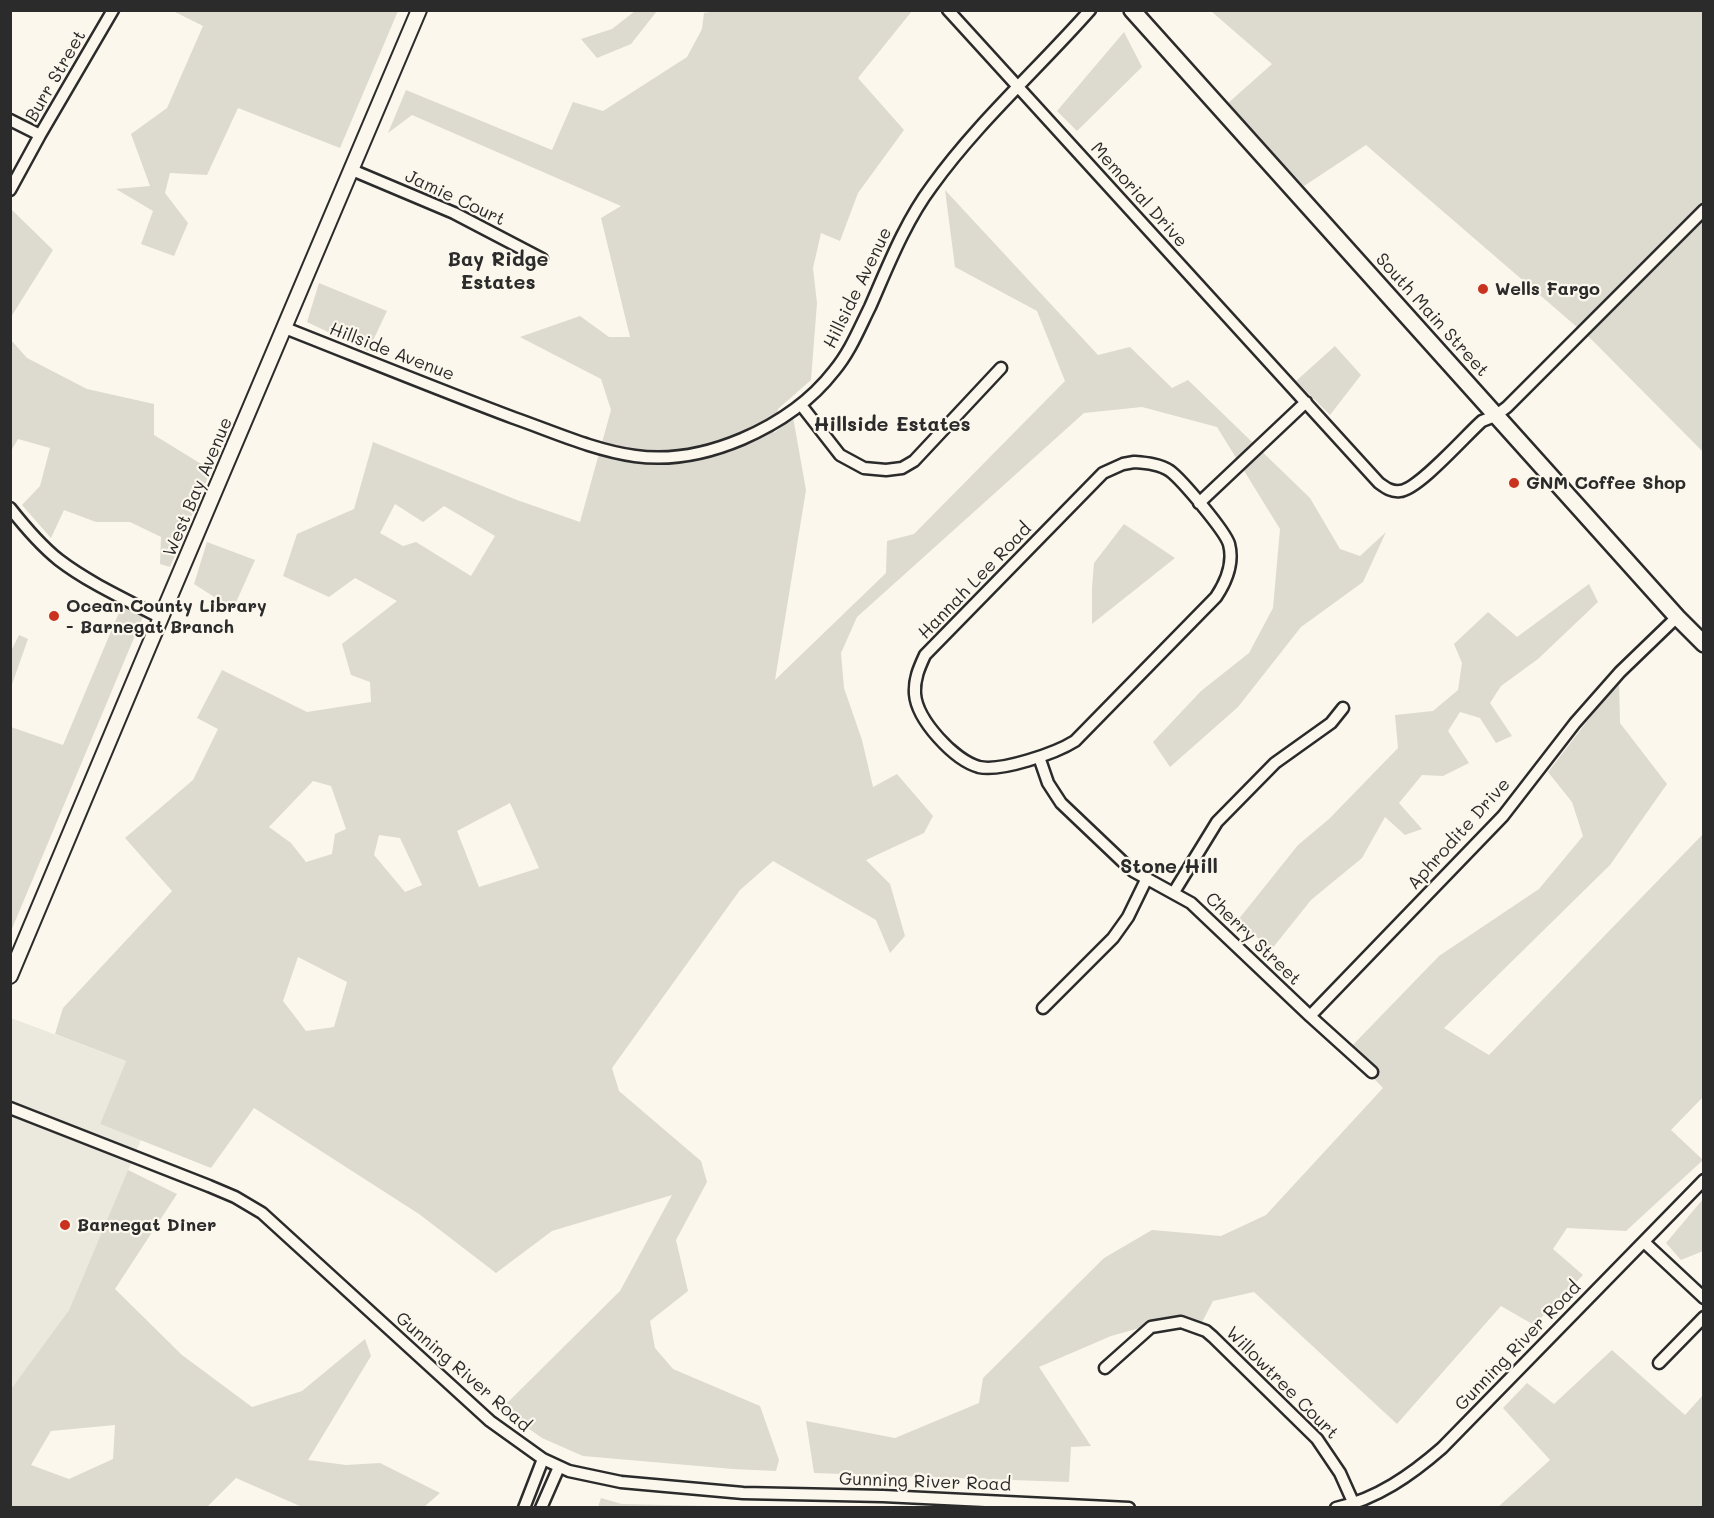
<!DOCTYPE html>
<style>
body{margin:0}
#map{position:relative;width:1714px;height:1518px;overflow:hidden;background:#fbf7ec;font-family:Mali,sans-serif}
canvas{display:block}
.frame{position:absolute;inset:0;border:12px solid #2b2b2b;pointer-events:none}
</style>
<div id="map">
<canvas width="1714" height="1518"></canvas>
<div class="frame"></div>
</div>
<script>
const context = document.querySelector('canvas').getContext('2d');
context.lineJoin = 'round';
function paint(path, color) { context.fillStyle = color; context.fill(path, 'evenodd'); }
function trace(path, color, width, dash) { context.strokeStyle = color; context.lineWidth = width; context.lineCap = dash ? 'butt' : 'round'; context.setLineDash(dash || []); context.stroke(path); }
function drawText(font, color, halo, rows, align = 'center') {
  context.font = font + ' Mali,sans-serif'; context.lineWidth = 4.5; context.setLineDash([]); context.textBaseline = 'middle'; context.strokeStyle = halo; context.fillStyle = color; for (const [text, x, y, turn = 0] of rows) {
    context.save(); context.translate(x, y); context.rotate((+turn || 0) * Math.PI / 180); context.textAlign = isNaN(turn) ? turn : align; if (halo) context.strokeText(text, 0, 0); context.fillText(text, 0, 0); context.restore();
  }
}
paint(new Path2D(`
 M 11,1018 L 126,1061 L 100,1124 L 141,1140 L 69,1310 L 11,1389 Z`), '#ebe8de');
paint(new Path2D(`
 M 724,10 L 912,11 L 858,78 L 904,130 L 858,193 L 840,241 L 821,233 L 813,268 L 817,303 L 811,380 L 778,409 L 774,433 L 793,417 L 806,490 L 775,680 L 886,573 L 887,541 L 914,534 L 1065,381 L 1037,311 L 955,267 L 945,190 L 1098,355 L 1130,347 L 1172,388 L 1188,380 L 1310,498 L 1340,549 L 1360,556 L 1386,532 L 1363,582 L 1301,627 L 1238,707 L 1170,767 L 1153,742 L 1201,691 L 1249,653 L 1273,608 L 1280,529 L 1217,427 L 1142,407 L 1084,413 L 857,617 L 841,653 L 844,688 L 862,740 L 873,787 L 897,774 L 933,816 L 924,833 L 866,860 L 890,884 L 905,936 L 890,953 L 876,920 L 773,861 L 740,890 L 612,1068 L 619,1091 L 701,1161 L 707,1182 L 676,1240 L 688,1291 L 650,1321 L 655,1348 L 673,1369 L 760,1406 L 779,1460 L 776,1471 L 733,1469 L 583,1456 L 542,1438 L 501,1409 L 620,1291 L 672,1195 L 552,1231 L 496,1273 L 419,1214 L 254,1108 L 211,1168 L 100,1124 L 126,1061 L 55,1034 L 63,1008 L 172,891 L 125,838 L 193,780 L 218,729 L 197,718 L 222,670 L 307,712 L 371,702 L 370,682 L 351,675 L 342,644 L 397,601 L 355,578 L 329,597 L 283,576 L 297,534 L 354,509 L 373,442 L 517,500 L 580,522 L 611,410 L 601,379 L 520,337 L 580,316 L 609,337 L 630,337 L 601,218 L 621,206 L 412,115 L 388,133 L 406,90 L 552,150 L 573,102 L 603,111 L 687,57 L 702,29 L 704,13 ZM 395,504 L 423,522 L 444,506 L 495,536 L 471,576 L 416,542 L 403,546 L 380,533 ZM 313,781 L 331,786 L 346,829 L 335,834 L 332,854 L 306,862 L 291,843 L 269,827 ZM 510,803 L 539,868 L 479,887 L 457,831 ZM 379,835 L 400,838 L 422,885 L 405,892 L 374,855 ZM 298,957 L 347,982 L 334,1027 L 306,1031 L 283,1001 Z
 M 173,11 L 398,11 L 340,148 L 238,108 L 207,175 L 170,173 L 165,193 L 188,223 L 174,256 L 141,244 L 153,211 L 116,189 L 150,186 L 131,134 L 167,108 L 203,26 Z
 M 635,11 L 657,11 L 631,44 L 597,58 L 581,39 L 612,29 Z
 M 1211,11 L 1703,11 L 1703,452 L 1592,340 L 1366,145 L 1304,186 L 1227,104 L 1272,64 Z
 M 1124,32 L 1142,67 L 1077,131 L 1057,111 Z
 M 11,209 L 53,250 L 11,317 Z
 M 319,283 L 387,311 L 368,351 L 307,322 Z
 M 11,340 L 27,358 L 87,389 L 154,404 L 154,435 L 211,470 L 170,567 L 160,564 L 161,537 L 130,522 L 96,522 L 64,510 L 51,538 L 22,505 L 40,486 L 50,448 L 18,439 L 11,451 Z
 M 1335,346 L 1361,375 L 1330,415 L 1296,381 Z
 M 1124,524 L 1175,558 L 1092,624 L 1092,588 L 1094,563 Z
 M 207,542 L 255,560 L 233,609 L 194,584 Z
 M 1589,584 L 1598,602 L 1538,659 L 1501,686 L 1490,703 L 1512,736 L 1496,743 L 1480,718 L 1460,712 L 1448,731 L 1469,763 L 1443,776 L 1422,775 L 1399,803 L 1422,829 L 1405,835 L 1385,817 L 1362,858 L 1311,900 L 1271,950 L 1238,920 L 1298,845 L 1329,819 L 1398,748 L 1395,715 L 1433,711 L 1458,690 L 1462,663 L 1454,644 L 1488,612 L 1517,637 Z
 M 126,596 L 147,607 L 11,931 L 11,727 L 63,745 Z
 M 19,635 L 28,639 L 11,687 L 11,651 Z
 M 1619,680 L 1620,723 L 1667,784 L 1610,865 L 1444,1028 L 1489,1055 L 1703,834 L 1703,1097 L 1671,1130 L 1703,1160 L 1626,1231 L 1567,1228 L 1553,1249 L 1583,1275 L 1534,1325 L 1501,1306 L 1397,1424 L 1254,1292 L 1213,1301 L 1200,1326 L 1161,1322 L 1111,1336 L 1039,1367 L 1091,1446 L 1071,1447 L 1069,1482 L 814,1473 L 806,1421 L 895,1438 L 979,1403 L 983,1378 L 1104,1258 L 1152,1230 L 1221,1236 L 1266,1215 L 1383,1088 L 1347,1051 L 1439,956 L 1539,889 L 1583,836 L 1572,802 L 1548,772 Z
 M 128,1170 L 177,1194 L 115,1289 L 182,1355 L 252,1407 L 302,1391 L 365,1339 L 371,1356 L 308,1460 L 346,1465 L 380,1463 L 440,1493 L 424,1507 L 302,1507 L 236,1478 L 207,1507 L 11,1507 L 11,1389 L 69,1310 ZM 115,1425 L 113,1459 L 69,1479 L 31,1465 L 51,1431 Z
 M 1703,1199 L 1703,1251 L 1681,1260 L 1666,1243 Z
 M 1612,1350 L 1685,1415 L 1703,1395 L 1703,1507 L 1498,1507 L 1550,1460 L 1503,1408 L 1527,1383 L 1554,1404 Z
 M 601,1498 L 622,1504 L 754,1507 L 598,1507 Z`), '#dddad0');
const minor = new Path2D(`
 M 948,10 L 1379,483 C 1386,488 1391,492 1400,491 C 1418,490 1466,435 1482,421 L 1495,416 L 1507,407 L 1704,210
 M 10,120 L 40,135
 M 352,170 L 454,213 L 542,259
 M 10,190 L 40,135 L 113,10
 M 285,328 C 361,358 437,389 514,418 C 554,432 593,450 635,456 C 671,461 709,453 742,439 C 779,423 810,402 834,371 C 850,352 859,329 870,307 C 888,266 905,222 932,186 C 978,122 1038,69 1090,10
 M 801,405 L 840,455 L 864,468 L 886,470 L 902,468 L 914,461 L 1001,368
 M 1134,462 C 1146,463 1160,464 1170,471 C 1182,480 1225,531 1229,544 C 1234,563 1226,582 1216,597 L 1075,741 C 1056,753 1001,772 979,767 C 954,760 917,720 915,694 C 914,679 919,668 925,655 L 1103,473 L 1123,464 Z
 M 1199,503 L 1306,402
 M 10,508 C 25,527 40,545 59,560 C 89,583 127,600 161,618
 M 1039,757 L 1048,783 L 1061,803 L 1122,861 L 1133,871 L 1191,903 L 1310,1016 L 1372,1072
 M 1174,892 L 1217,822 L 1275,763 L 1331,723 L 1343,708
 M 1043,1008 L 1113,938 L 1128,917 L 1147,878
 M 1310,1016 L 1503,816 L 1575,723 L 1620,672 L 1677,617
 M 10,1108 L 209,1186 L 235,1197 L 262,1213 L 490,1421 L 543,1459 L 569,1471 L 621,1482 L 743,1493 L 883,1496 L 1129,1508
 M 1644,1242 L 1704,1298
 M 1659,1363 L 1704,1317
 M 1105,1368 L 1151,1327 L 1181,1322 L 1206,1331 L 1213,1337 L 1317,1439 L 1340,1473 L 1353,1502
 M 524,1508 L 543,1459
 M 541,1508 L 559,1467
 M 1336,1508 C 1377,1499 1411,1475 1442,1448 L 1704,1180`);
const major = new Path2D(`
 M 10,976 C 144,653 284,333 419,10`);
const highway = new Path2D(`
 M 1132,10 L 1677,617 L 1704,644`);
trace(minor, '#2b2b2b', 15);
trace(major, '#2b2b2b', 18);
trace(highway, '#2b2b2b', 20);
trace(minor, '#fbf7ec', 10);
trace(major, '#fbf7ec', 14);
trace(highway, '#fbf7ec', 15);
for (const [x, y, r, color] of [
 [1483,289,6,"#c8321e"],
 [1514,483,6,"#c8321e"],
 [54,616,6,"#c8321e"],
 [65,1225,6,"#c8321e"]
]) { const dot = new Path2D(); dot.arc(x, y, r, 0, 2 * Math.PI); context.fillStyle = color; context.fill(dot); trace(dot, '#fbf7ec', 2); }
drawText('18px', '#2b2b2b', '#fbf7ec', [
 ["Burr Street",56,76,-60],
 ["Memorial Drive",1139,195,48],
 ["Jamie Court",455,198,25],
 ["Hillside Avenue",858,288,-64],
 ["South Main Street",1432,315,48],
 ["Hillside Avenue",392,352,21],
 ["West Bay Avenue",198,487,-67],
 ["Hannah Lee Road",975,581,-46],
 ["Aphrodite Drive",1459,834,-48],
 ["Cherry Street",1253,939,44],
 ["Gunning River Road",1518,1346,-46],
 ["Gunning River Road",463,1372,41],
 ["Willowtree Court",1282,1383,45],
 ["Gunning River Road",925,1482,2]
]);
drawText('bold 18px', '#2b2b2b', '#fbf7ec', [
 ["Wells Fargo",1495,289],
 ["GNM Coffee Shop",1526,483],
 ["Ocean County Library",66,606],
 ["- Barnegat Branch",66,627],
 ["Barnegat Diner",77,1225]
], 'left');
drawText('bold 20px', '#2b2b2b', '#fbf7ec', [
 ["Bay Ridge",498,260],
 ["Estates",498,283],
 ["Hillside Estates",892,425],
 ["Stone Hill",1169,867]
]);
</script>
